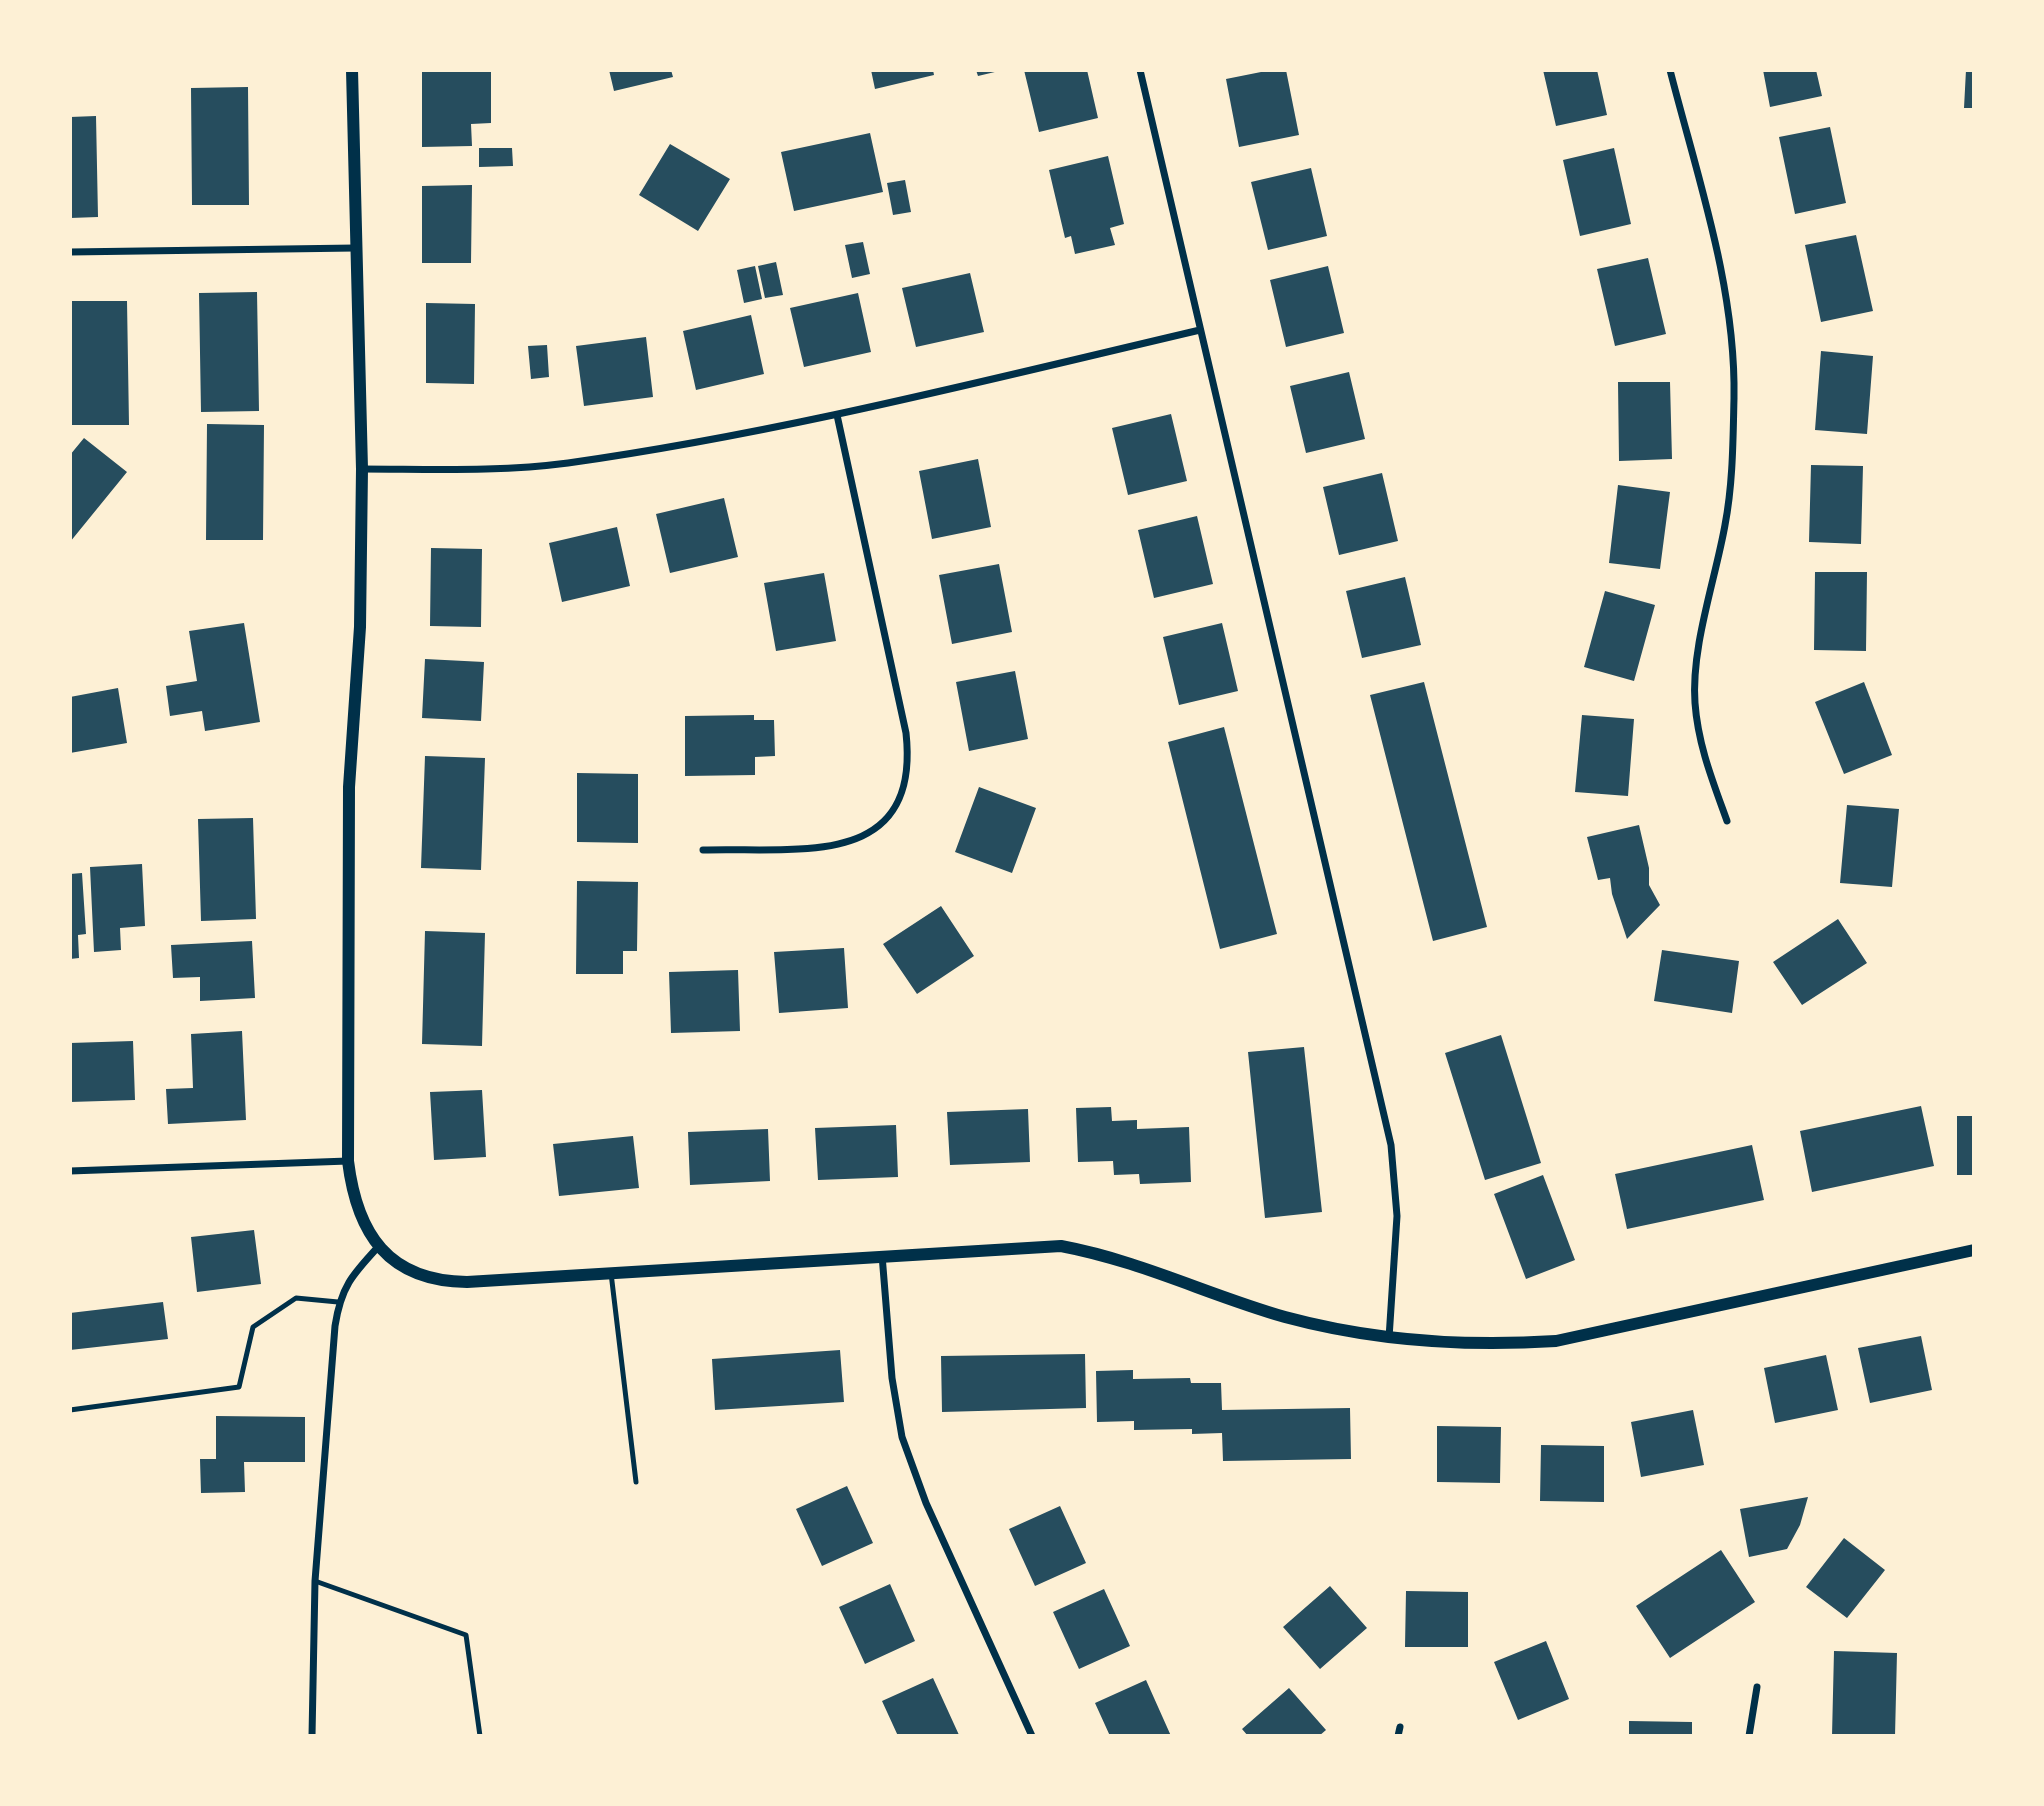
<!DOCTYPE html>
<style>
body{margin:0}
#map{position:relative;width:2044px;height:1806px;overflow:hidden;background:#fdf0d5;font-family:Montserrat,sans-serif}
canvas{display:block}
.frame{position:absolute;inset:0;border:72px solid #fdf0d5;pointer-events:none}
</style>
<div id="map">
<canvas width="2044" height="1806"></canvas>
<div class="frame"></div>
</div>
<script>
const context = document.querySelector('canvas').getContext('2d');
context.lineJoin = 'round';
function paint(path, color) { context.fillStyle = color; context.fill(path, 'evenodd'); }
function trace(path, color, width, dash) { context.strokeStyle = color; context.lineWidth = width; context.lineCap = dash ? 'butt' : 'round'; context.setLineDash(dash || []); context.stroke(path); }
paint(new Path2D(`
 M 422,70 L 491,70 L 491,123 L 471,124 L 472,146 L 422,147 Z
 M 609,70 L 671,70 L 673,77 L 614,91 Z
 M 871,70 L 933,70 L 934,75 L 875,89 Z
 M 976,70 L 999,70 L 999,71 L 978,76 Z
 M 1024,70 L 1087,70 L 1098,118 L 1039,132 Z
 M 1271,70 L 1286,70 L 1299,135 L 1239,147 L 1226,79 Z
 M 1543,70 L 1597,70 L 1607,115 L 1556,126 Z
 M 1763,70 L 1816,70 L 1822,96 L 1770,107 Z
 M 1966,70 L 1974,70 L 1974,108 L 1964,108 Z
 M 248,87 L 249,205 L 192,205 L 191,88 Z
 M 96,116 L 98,217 L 70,218 L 70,117 Z
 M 1830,127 L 1846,203 L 1795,214 L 1779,137 Z
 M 870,133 L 883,192 L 794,211 L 781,152 Z
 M 670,144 L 730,179 L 698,231 L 639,195 Z
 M 479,148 L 512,148 L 513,166 L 479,167 Z
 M 1614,148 L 1631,224 L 1580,236 L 1563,160 Z
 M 1108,156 L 1124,224 L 1110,228 L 1115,245 L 1075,254 L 1071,236 L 1065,238 L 1049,170 Z
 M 1311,168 L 1327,236 L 1268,250 L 1251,182 Z
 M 905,180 L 911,212 L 893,215 L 887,183 Z
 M 472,185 L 471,263 L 422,263 L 422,186 Z
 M 1856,235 L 1873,311 L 1821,322 L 1805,245 Z
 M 863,242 L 870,274 L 852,278 L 845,245 Z
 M 1648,258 L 1666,334 L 1615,346 L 1597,269 Z
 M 776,262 L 783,295 L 765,298 L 758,266 Z
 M 755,266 L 762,299 L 744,303 L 737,270 Z
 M 1328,266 L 1344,333 L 1286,347 L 1270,280 Z
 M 970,273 L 984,332 L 916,347 L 902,288 Z
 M 257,292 L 259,411 L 201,412 L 199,293 Z
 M 858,293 L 871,352 L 804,367 L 790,308 Z
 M 70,301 L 127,301 L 129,425 L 70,425 Z
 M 426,303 L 475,304 L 474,384 L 426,383 Z
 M 751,315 L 764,374 L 696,390 L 683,331 Z
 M 646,337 L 653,397 L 584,406 L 576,346 Z
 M 547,345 L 549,377 L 531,379 L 528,346 Z
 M 1821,351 L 1873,356 L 1867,434 L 1815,430 Z
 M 1349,372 L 1365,439 L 1306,453 L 1290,386 Z
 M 1618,382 L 1670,382 L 1672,459 L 1619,461 Z
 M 1171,414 L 1187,481 L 1128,495 L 1112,428 Z
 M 207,424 L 264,425 L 263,540 L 206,540 Z
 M 84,438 L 127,472 L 70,542 L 70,455 Z
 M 978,459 L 991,527 L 932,539 L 919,471 Z
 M 1811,465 L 1863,466 L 1861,544 L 1809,542 Z
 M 1382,473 L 1398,541 L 1339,555 L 1323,487 Z
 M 1618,485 L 1670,492 L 1660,569 L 1609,563 Z
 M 724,498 L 738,557 L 670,573 L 656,514 Z
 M 1197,516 L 1213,584 L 1154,598 L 1138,530 Z
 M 617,527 L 630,586 L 562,602 L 549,543 Z
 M 431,548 L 482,549 L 481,627 L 430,626 Z
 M 999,564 L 1012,632 L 952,644 L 939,575 Z
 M 1815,572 L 1867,572 L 1866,651 L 1814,650 Z
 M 824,573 L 836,641 L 776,651 L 764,583 Z
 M 1405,577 L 1421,645 L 1362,658 L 1346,591 Z
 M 1605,591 L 1655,605 L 1634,681 L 1584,667 Z
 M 244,623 L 260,722 L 205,731 L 202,711 L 170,716 L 166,686 L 197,681 L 189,631 Z
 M 1222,623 L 1238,691 L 1179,705 L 1163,637 Z
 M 425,659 L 484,662 L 481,721 L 422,718 Z
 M 1015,671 L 1028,739 L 969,751 L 956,682 Z
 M 1424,682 L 1487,927 L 1433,941 L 1370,695 Z
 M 1864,682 L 1892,755 L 1844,774 L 1815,702 Z
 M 118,688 L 127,743 L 70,753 L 70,697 Z
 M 754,715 L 754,720 L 774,720 L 775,756 L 755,757 L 755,775 L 685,776 L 685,716 Z
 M 1582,715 L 1634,719 L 1628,796 L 1575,792 Z
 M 1224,727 L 1277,934 L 1220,949 L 1168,742 Z
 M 425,756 L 485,758 L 481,870 L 421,868 Z
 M 577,773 L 638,774 L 638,843 L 577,842 Z
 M 979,787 L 1036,808 L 1012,873 L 955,852 Z
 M 1847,805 L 1899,809 L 1892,887 L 1840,883 Z
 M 253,818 L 256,919 L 201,921 L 198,819 Z
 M 1639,825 L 1649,868 L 1649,885 L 1660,905 L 1627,939 L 1612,894 L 1610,878 L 1598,880 L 1587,837 Z
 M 142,864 L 145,926 L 120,928 L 121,950 L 94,952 L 90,867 Z
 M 82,873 L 86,934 L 78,935 L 79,958 L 70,959 L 70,874 Z
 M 577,881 L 638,882 L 637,951 L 623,951 L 623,974 L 576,974 Z
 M 941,906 L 974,956 L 917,994 L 883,944 Z
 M 1838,919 L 1867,963 L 1802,1005 L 1773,962 Z
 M 425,931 L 485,933 L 482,1046 L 422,1044 Z
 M 252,941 L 255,998 L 200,1001 L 200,977 L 173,978 L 171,945 Z
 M 844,948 L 848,1008 L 779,1013 L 774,952 Z
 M 1662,950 L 1739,961 L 1732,1013 L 1654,1001 Z
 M 738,970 L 740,1031 L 671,1033 L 669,972 Z
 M 242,1031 L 246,1120 L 168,1124 L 166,1089 L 193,1088 L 191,1034 Z
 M 1501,1035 L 1541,1163 L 1485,1180 L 1445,1053 Z
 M 133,1041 L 135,1100 L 70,1102 L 70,1043 Z
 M 1304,1047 L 1322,1212 L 1265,1218 L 1248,1052 Z
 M 482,1090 L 486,1157 L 434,1160 L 430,1092 Z
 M 1921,1106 L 1934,1166 L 1812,1192 L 1800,1131 Z
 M 1111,1107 L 1112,1121 L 1137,1120 L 1137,1129 L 1189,1127 L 1191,1182 L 1140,1184 L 1139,1174 L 1114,1175 L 1113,1161 L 1078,1162 L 1076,1108 Z
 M 1028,1109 L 1030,1162 L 950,1165 L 947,1112 Z
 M 1957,1116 L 1974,1116 L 1974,1175 L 1957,1175 Z
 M 896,1125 L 898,1177 L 818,1180 L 815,1128 Z
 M 768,1129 L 770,1181 L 690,1185 L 688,1132 Z
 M 633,1136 L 639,1188 L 559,1196 L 553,1144 Z
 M 1752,1145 L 1764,1200 L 1627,1229 L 1615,1174 Z
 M 1543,1175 L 1575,1260 L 1526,1279 L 1494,1194 Z
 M 254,1230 L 261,1284 L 197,1292 L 191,1237 Z
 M 163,1302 L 168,1339 L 70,1350 L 70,1313 Z
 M 1921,1336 L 1932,1390 L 1870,1403 L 1858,1348 Z
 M 840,1350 L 844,1402 L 715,1410 L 712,1359 Z
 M 1085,1354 L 1086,1408 L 942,1412 L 941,1356 Z
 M 1826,1355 L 1838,1410 L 1775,1423 L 1764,1368 Z
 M 1133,1370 L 1133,1379 L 1190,1378 L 1191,1383 L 1221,1383 L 1222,1410 L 1350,1408 L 1351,1459 L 1223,1461 L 1222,1433 L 1192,1434 L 1192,1429 L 1134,1430 L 1134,1421 L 1097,1422 L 1096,1371 Z
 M 1693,1410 L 1704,1465 L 1641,1477 L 1631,1422 Z
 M 216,1416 L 305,1417 L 305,1462 L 244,1462 L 245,1492 L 201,1493 L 200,1459 L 216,1459 Z
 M 1437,1426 L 1501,1427 L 1500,1483 L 1437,1482 Z
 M 1541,1445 L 1604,1446 L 1604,1502 L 1540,1501 Z
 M 847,1486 L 873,1543 L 822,1566 L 796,1509 Z
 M 1808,1497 L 1800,1525 L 1787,1549 L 1749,1557 L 1740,1509 Z
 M 1060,1506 L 1086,1563 L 1035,1586 L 1009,1529 Z
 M 1844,1538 L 1885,1570 L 1847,1618 L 1806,1587 Z
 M 1721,1550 L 1755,1602 L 1670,1658 L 1636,1606 Z
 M 890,1584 L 915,1641 L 865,1664 L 839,1607 Z
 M 1330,1586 L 1367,1628 L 1320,1669 L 1283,1627 Z
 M 1104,1589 L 1130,1646 L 1079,1669 L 1053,1612 Z
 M 1406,1591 L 1468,1592 L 1468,1647 L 1405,1647 Z
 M 1546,1641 L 1569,1699 L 1518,1720 L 1494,1662 Z
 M 1834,1651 L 1897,1653 L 1895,1736 L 1832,1736 Z
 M 933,1678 L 959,1735 L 898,1736 L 882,1701 Z
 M 1146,1680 L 1171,1736 L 1110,1736 L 1095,1703 Z
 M 1289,1688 L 1326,1730 L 1319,1736 L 1248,1736 L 1242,1729 Z
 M 1629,1721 L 1692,1722 L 1692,1736 L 1629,1736 Z`), '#264d5e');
trace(new Path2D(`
 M 611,1273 L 636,1482
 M 70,1410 L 239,1387 L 253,1327 L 296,1298 L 338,1302
 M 315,1581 L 466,1635 L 480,1736`), '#003049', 5);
trace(new Path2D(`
 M 1140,70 L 1391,1145 L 1397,1216 L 1389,1338
 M 1670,70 C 1697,176 1736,287 1734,398 C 1733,440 1733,483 1725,525 C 1715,581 1691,647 1695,703 C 1698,745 1713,782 1727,821
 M 70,252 L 355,248
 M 362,469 C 430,469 500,472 568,463 C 781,433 991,379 1200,330
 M 703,850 C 797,847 921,871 906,733 L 837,415
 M 70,1171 L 348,1161
 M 882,1255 L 892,1378 L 902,1437 L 926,1503 L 1032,1736
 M 312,1736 L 315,1581 L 335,1326 C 341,1287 352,1275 378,1247
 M 1398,1736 L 1400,1727
 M 1749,1736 L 1757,1687`), '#003049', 7);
trace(new Path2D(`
 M 352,70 L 362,469 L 360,627 L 349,787 L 348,1161 C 357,1234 388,1281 467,1282 L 1061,1246 C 1141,1261 1208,1295 1285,1317 C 1374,1341 1464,1347 1556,1341 L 1974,1250`), '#003049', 12);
</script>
